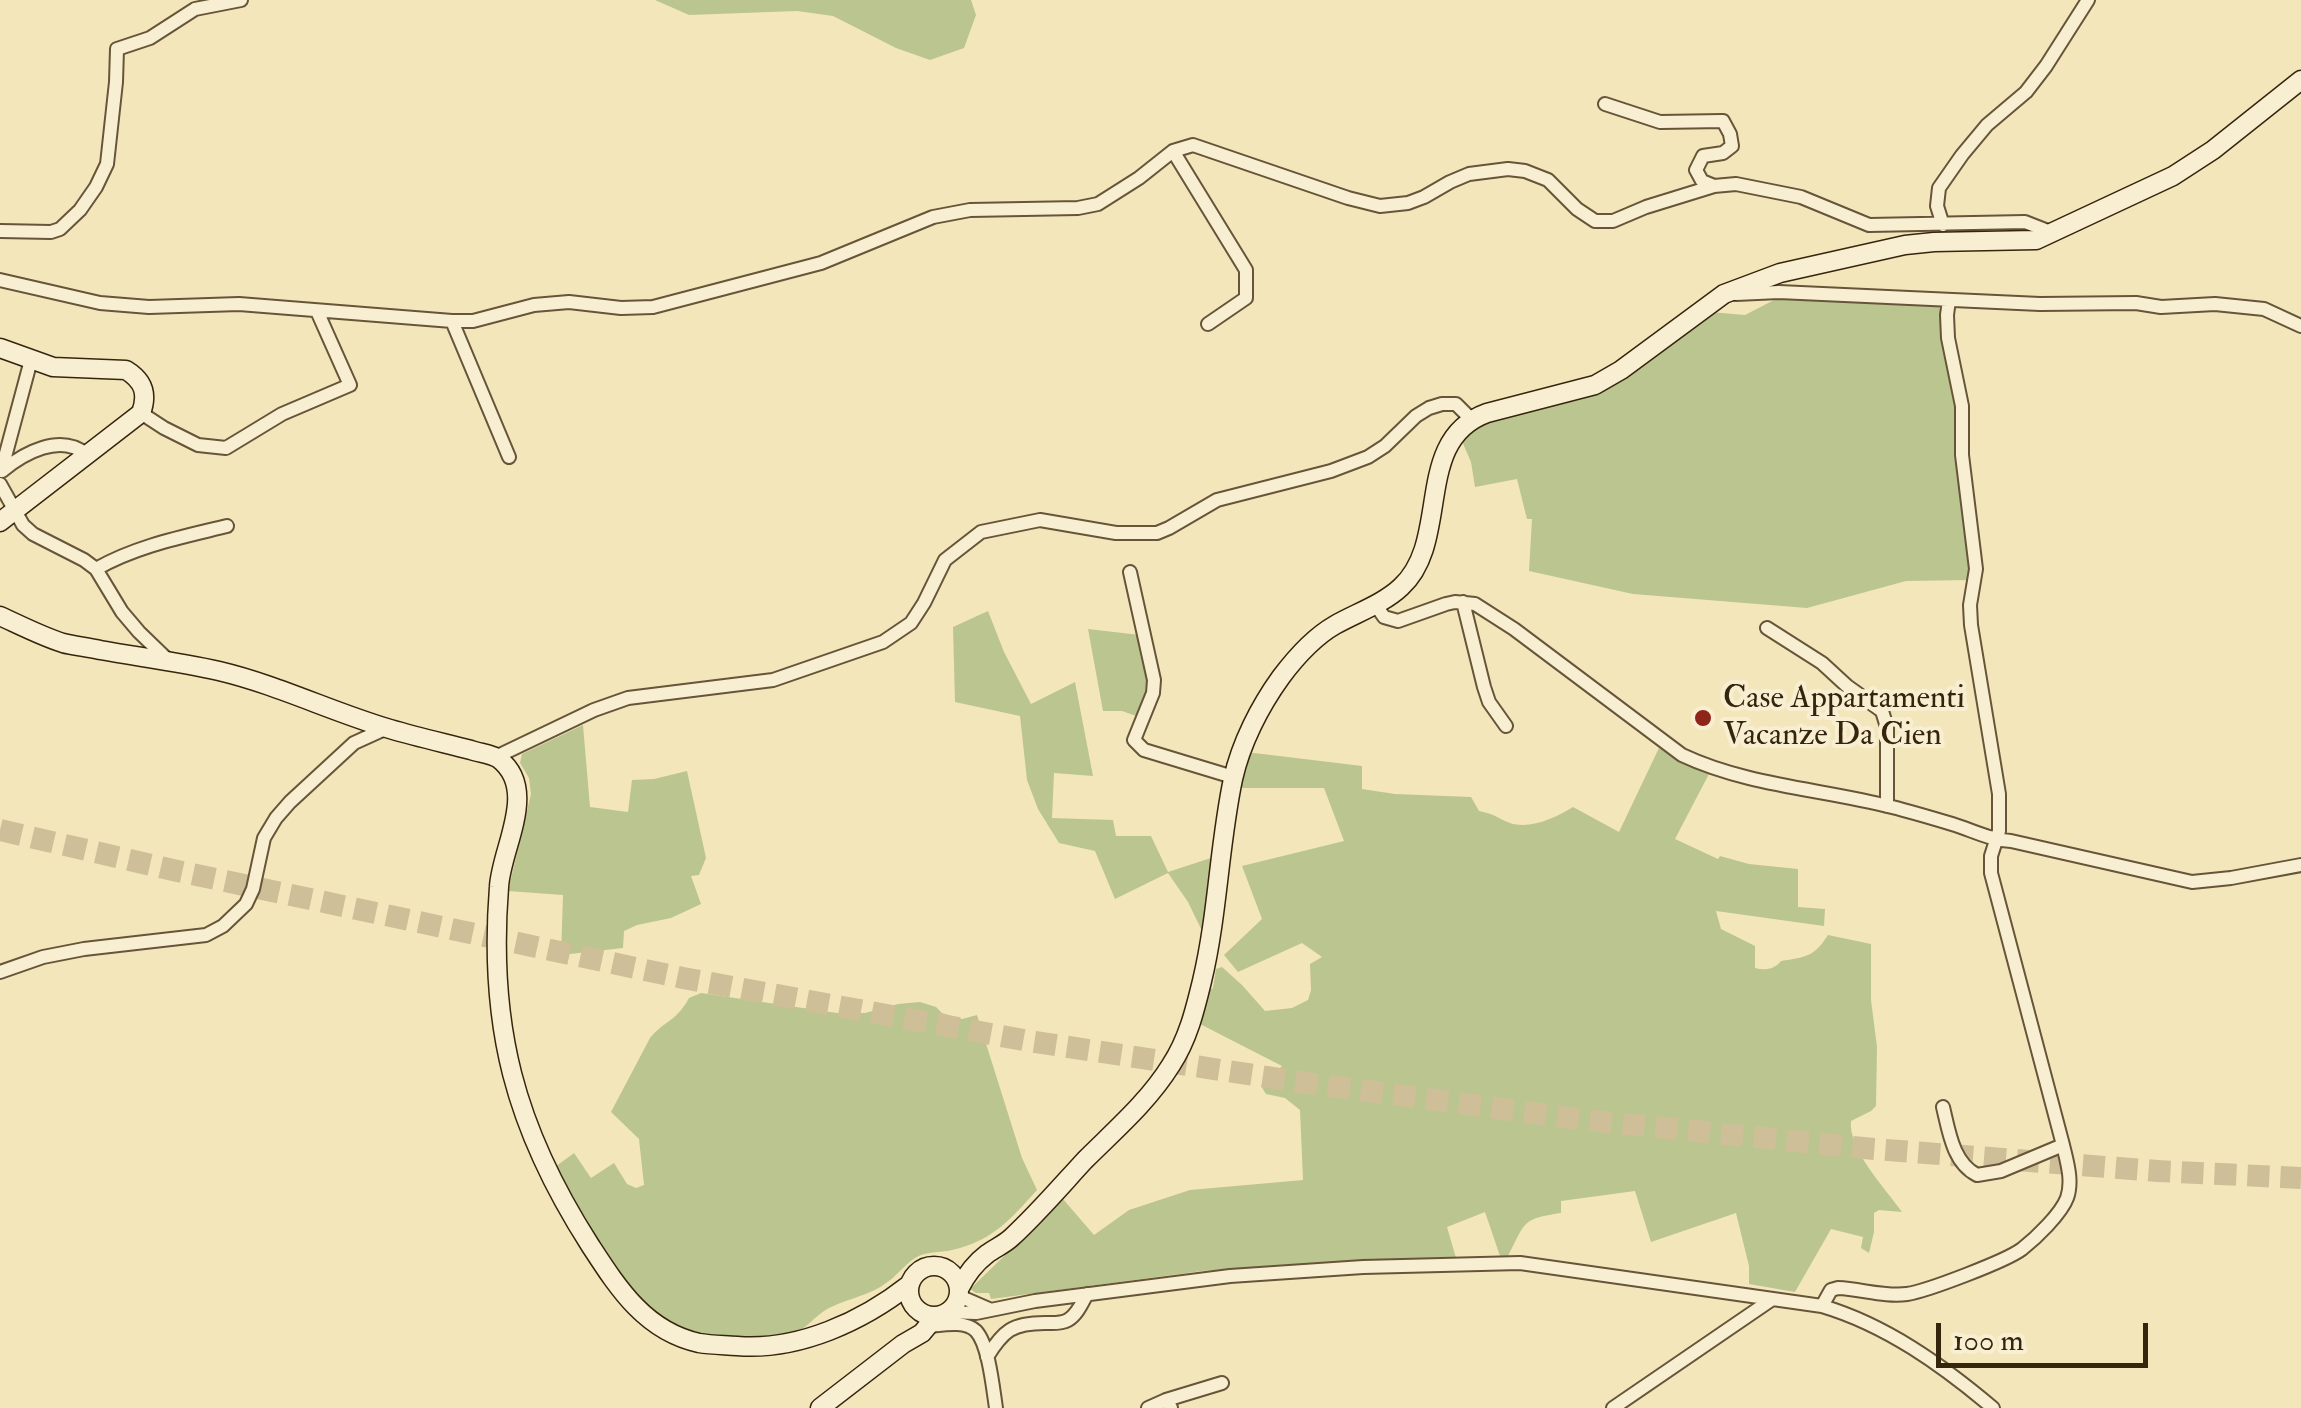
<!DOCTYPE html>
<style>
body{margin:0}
#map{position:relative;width:2301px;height:1408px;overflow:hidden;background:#f4e6bb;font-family:"IM FELL Double Pica",serif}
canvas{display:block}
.scale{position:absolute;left:1936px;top:1323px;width:212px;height:45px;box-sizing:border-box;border:5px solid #36250d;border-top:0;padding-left:12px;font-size:30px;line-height:35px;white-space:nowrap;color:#36250d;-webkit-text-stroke:8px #f8efd3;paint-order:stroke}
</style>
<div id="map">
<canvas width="2301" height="1408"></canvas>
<div class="scale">100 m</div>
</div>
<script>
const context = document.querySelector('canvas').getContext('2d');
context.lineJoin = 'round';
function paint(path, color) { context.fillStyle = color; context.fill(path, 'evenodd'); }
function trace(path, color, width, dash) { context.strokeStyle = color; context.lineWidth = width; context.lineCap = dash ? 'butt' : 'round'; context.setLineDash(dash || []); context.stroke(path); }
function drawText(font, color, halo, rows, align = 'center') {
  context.font = font + ' "IM FELL Double Pica",serif'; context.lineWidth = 8; context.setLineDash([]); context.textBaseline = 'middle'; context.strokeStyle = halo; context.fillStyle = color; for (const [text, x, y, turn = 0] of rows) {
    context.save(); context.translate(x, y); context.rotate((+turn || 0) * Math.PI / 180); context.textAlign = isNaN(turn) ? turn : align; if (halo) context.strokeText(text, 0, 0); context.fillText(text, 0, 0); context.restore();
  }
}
paint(new Path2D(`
 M 655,0 L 971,0 L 976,15 L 964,48 L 930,60 L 896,48 L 833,16 L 797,11 L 689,15 Z
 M 1776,299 L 1937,305 L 1940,309 L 1943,348 L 1960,406 L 1971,580 L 1906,581 L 1807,608 L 1633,594 L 1529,571 L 1532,519 L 1527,519 L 1517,479 L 1475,487 L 1471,462 L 1461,439 L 1492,418 L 1597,391 L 1710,312 L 1745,315 Z
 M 988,611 L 1004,652 L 1031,704 L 1075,682 L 1093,776 L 1054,773 L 1052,818 L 1113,820 L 1116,836 L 1151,836 L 1168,872 L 1217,856 L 1204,935 L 1188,902 L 1168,873 L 1115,899 L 1095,851 L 1059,843 L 1038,809 L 1027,780 L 1020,716 L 955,702 L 953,627 Z
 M 1088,629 L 1140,635 L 1149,684 L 1139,717 L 1122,711 L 1103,711 Z
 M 583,725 L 590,807 L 628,812 L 632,780 L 654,779 L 687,771 L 706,858 L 699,875 L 691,876 L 701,904 L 671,918 L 637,925 L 624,931 L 623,948 L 561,955 L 563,895 L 508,891 L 531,794 L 529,778 L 520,763 L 522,754 Z
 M 1659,748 L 1710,772 L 1675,839 L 1718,859 L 1720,856 L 1749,864 L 1798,869 L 1798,907 L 1825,909 L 1824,926 L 1716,911 L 1721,929 L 1755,946 L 1755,968 C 1765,971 1775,969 1781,961 C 1806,957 1814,957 1828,935 L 1871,944 L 1871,1000 L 1877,1047 L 1876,1106 L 1871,1111 L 1851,1121 C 1848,1150 1886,1189 1902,1212 L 1879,1210 L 1874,1213 L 1874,1232 L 1869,1253 L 1861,1248 L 1863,1237 L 1831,1229 L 1795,1292 L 1749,1284 L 1749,1266 L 1736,1213 L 1651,1242 L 1635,1191 L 1561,1201 L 1561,1213 C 1521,1219 1526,1222 1508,1256 L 1500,1256 L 1485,1212 L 1447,1227 L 1456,1258 L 1280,1265 L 1202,1271 L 991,1299 L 989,1293 L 976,1293 L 970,1289 L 1063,1199 L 1094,1235 L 1129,1210 L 1190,1190 L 1303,1180 L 1300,1110 L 1285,1098 L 1266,1094 L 1261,1086 L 1282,1066 L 1200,1024 L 1208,991 L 1213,988 L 1216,969 L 1222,967 L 1242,985 L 1265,1011 L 1292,1008 L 1308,1000 L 1311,990 L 1310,964 L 1322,957 L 1302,943 L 1238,972 L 1224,955 L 1262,919 L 1242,866 L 1344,841 L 1324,788 L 1239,788 L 1246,752 L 1362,766 L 1362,789 L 1395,794 L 1471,797 L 1479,811 C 1495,814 1497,818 1510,823 C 1530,830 1557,817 1573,807 L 1619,832 Z
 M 701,993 L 837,1013 L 865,1013 L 898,1004 L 920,1002 L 936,1007 L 942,1013 L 962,1019 L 977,1015 L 1022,1158 L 1037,1190 C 1010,1220 992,1241 952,1250 C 939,1253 926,1251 915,1258 C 904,1265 897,1276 886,1283 C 868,1297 843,1299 824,1311 C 815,1317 808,1326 800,1330 C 786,1337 755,1337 739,1337 C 664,1336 633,1301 596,1241 C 581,1217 567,1193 555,1167 L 574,1153 L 591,1178 L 614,1163 L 627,1184 L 636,1188 L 644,1185 L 639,1139 L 611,1112 L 650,1038 C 665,1020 676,1022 689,998 Z`), '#bbc590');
trace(new Path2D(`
 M 0,830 L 173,870 L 683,978 L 1029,1041 L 1300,1082 L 1586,1120 L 1874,1149 L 2158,1171 L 2301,1178`), '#cebf98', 22, [22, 11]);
const street = new Path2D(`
 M 1605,104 L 1660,122 L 1723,121 L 1730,134 L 1732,146 L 1723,153 L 1703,156 L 1696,170 L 1702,181 L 1714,186
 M 1173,151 L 1246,270 L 1246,298 L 1208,324
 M 1943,225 L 1937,206 L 1939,188 L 1962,155 L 1987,125 L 2026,92 L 2046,66 L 2088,0
 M 0,231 L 51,232 L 60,229 L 80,210 L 96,187 L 107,164 L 116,82 L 117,49 L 150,38 L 195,9 L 241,0
 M 0,280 L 100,303 L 149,307 L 239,304 L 452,321 L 473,321 L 534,305 L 569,302 L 621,308 L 653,307 L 821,263 L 933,217 L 970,210 L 1078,208 L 1098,204 L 1139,178 L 1173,151 L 1193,145 L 1348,198 L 1380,206 L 1408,203 L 1424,197 L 1450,182 L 1469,174 L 1508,169 L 1525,171 L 1548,180 L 1577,209 L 1595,221 L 1613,221 L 1646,207 L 1714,186 L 1736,184 L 1801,197 L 1869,225 L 2025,222 L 2053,233
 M 1736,294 L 1779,292 L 2040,304 L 2136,303 L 2161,307 L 2215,304 L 2264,309 L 2301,326
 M 452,321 L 509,457
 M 141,413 L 164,428 L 198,445 L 226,448 L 282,414 L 350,385 L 317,311
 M 0,467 L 5,457 L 31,360
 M 2,471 C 24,453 60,433 86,454
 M 0,484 L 23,525 L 33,534 L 84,560 L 96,569 L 122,612 L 139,632 L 169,661
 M 96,569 C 136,546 182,537 227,526
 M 1130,572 L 1154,680 L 1153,693 L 1134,740 L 1144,750 L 1233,777
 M 1463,602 L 1484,687 L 1489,702 L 1506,726
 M 1375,604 L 1384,617 L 1398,621 L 1446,604 L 1455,602 L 1475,604 L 1514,629 L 1682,755 C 1748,786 1822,789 1892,807 C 1912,812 1932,818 1952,824 C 1972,830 1990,840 2011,841 L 2192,882 L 2231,878 L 2301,865
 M 1767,628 L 1822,663 L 1847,686 L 1882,711 L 1887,727 L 1887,806
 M 498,758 L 502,754 L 594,710 L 628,698 L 773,680 L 883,642 L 911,623 L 924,603 L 945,560 L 981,532 L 1040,520 L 1116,533 L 1157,533 L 1169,528 L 1217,500 L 1331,471 L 1368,457 L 1385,446 L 1416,416 L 1429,408 L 1442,404 L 1456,404 L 1471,419
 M 0,972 L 43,957 L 84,949 L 206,935 L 223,926 L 246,904 L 253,889 L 264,838 L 276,818 L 290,802 L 354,743 L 387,728
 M 1943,1107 C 1949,1132 1953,1163 1977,1175 L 2001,1171 L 2063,1145
 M 959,1296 L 989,1309
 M 1822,1306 L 1831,1290 L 1838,1288 C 1861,1289 1885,1297 1907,1294 C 1927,1291 2006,1261 2022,1249 C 2036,1238 2061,1214 2067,1198 C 2073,1181 2067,1162 2063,1145 L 1991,873 L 1991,856 L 1999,831 L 1999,794 L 1971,625 L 1970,605 L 1976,569 L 1962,455 L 1962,406 L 1948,338 L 1947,315 L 1949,300
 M 948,1312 L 976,1313 L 1035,1301 L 1230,1276 L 1363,1267 L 1520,1263 L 1822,1306 C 1886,1325 1942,1365 1993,1408
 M 929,1326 C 942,1325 965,1320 976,1331 C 989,1345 993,1389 996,1408
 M 987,1357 C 1003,1331 1012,1323 1045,1323 C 1052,1323 1061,1324 1068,1320 C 1077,1315 1082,1303 1087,1294
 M 1148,1408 L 1166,1400
 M 1171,1408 L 1166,1400 L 1222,1383
 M 1613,1408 L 1771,1300`);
const secondary = new Path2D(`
 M 0,348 L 53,367 L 126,370 C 144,381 148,394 141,413 L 0,522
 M 0,616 C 20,625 41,636 63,643 C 74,646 88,647 100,650 C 139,657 179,662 219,671 C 278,685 332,712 390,729 C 417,737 444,743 471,750 C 479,753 492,754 499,759 C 539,790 501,848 499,887 C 488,1026 515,1128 590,1245 C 618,1288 645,1331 699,1343 C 711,1345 724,1345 737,1346 C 799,1351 863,1321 910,1284
 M909 1291a25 25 0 1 1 50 0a25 25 0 1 1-50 0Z
 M 959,1289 C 966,1275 975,1263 987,1254 C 995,1248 1005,1244 1012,1237 C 1038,1213 1061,1186 1085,1160 C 1115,1130 1148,1102 1171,1065 C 1188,1039 1195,1010 1202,981 C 1218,914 1219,845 1233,779 C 1241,743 1260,706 1281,677 C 1296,657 1314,637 1335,625 C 1356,613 1383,604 1401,587 C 1452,540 1412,440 1487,413 L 1595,385 L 1621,370 L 1724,294 L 1780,273 L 1905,245 L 1934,242 L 2036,240 L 2173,176 L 2213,150 L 2301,80
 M 820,1408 L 903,1344 L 922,1333 L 936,1316`);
trace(street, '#665538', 16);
trace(secondary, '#36250d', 21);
trace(street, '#f8efd3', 12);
trace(secondary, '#f8efd3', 18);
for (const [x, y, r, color] of [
 [1703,718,10,"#8f2418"]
]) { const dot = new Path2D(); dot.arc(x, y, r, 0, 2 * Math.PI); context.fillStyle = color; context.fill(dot); trace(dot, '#f8efd3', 4); }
drawText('32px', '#36250d', '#f8efd3', [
 ["Case Appartamenti",1723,700],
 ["Vacanze Da Cien",1723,737]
], 'left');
</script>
